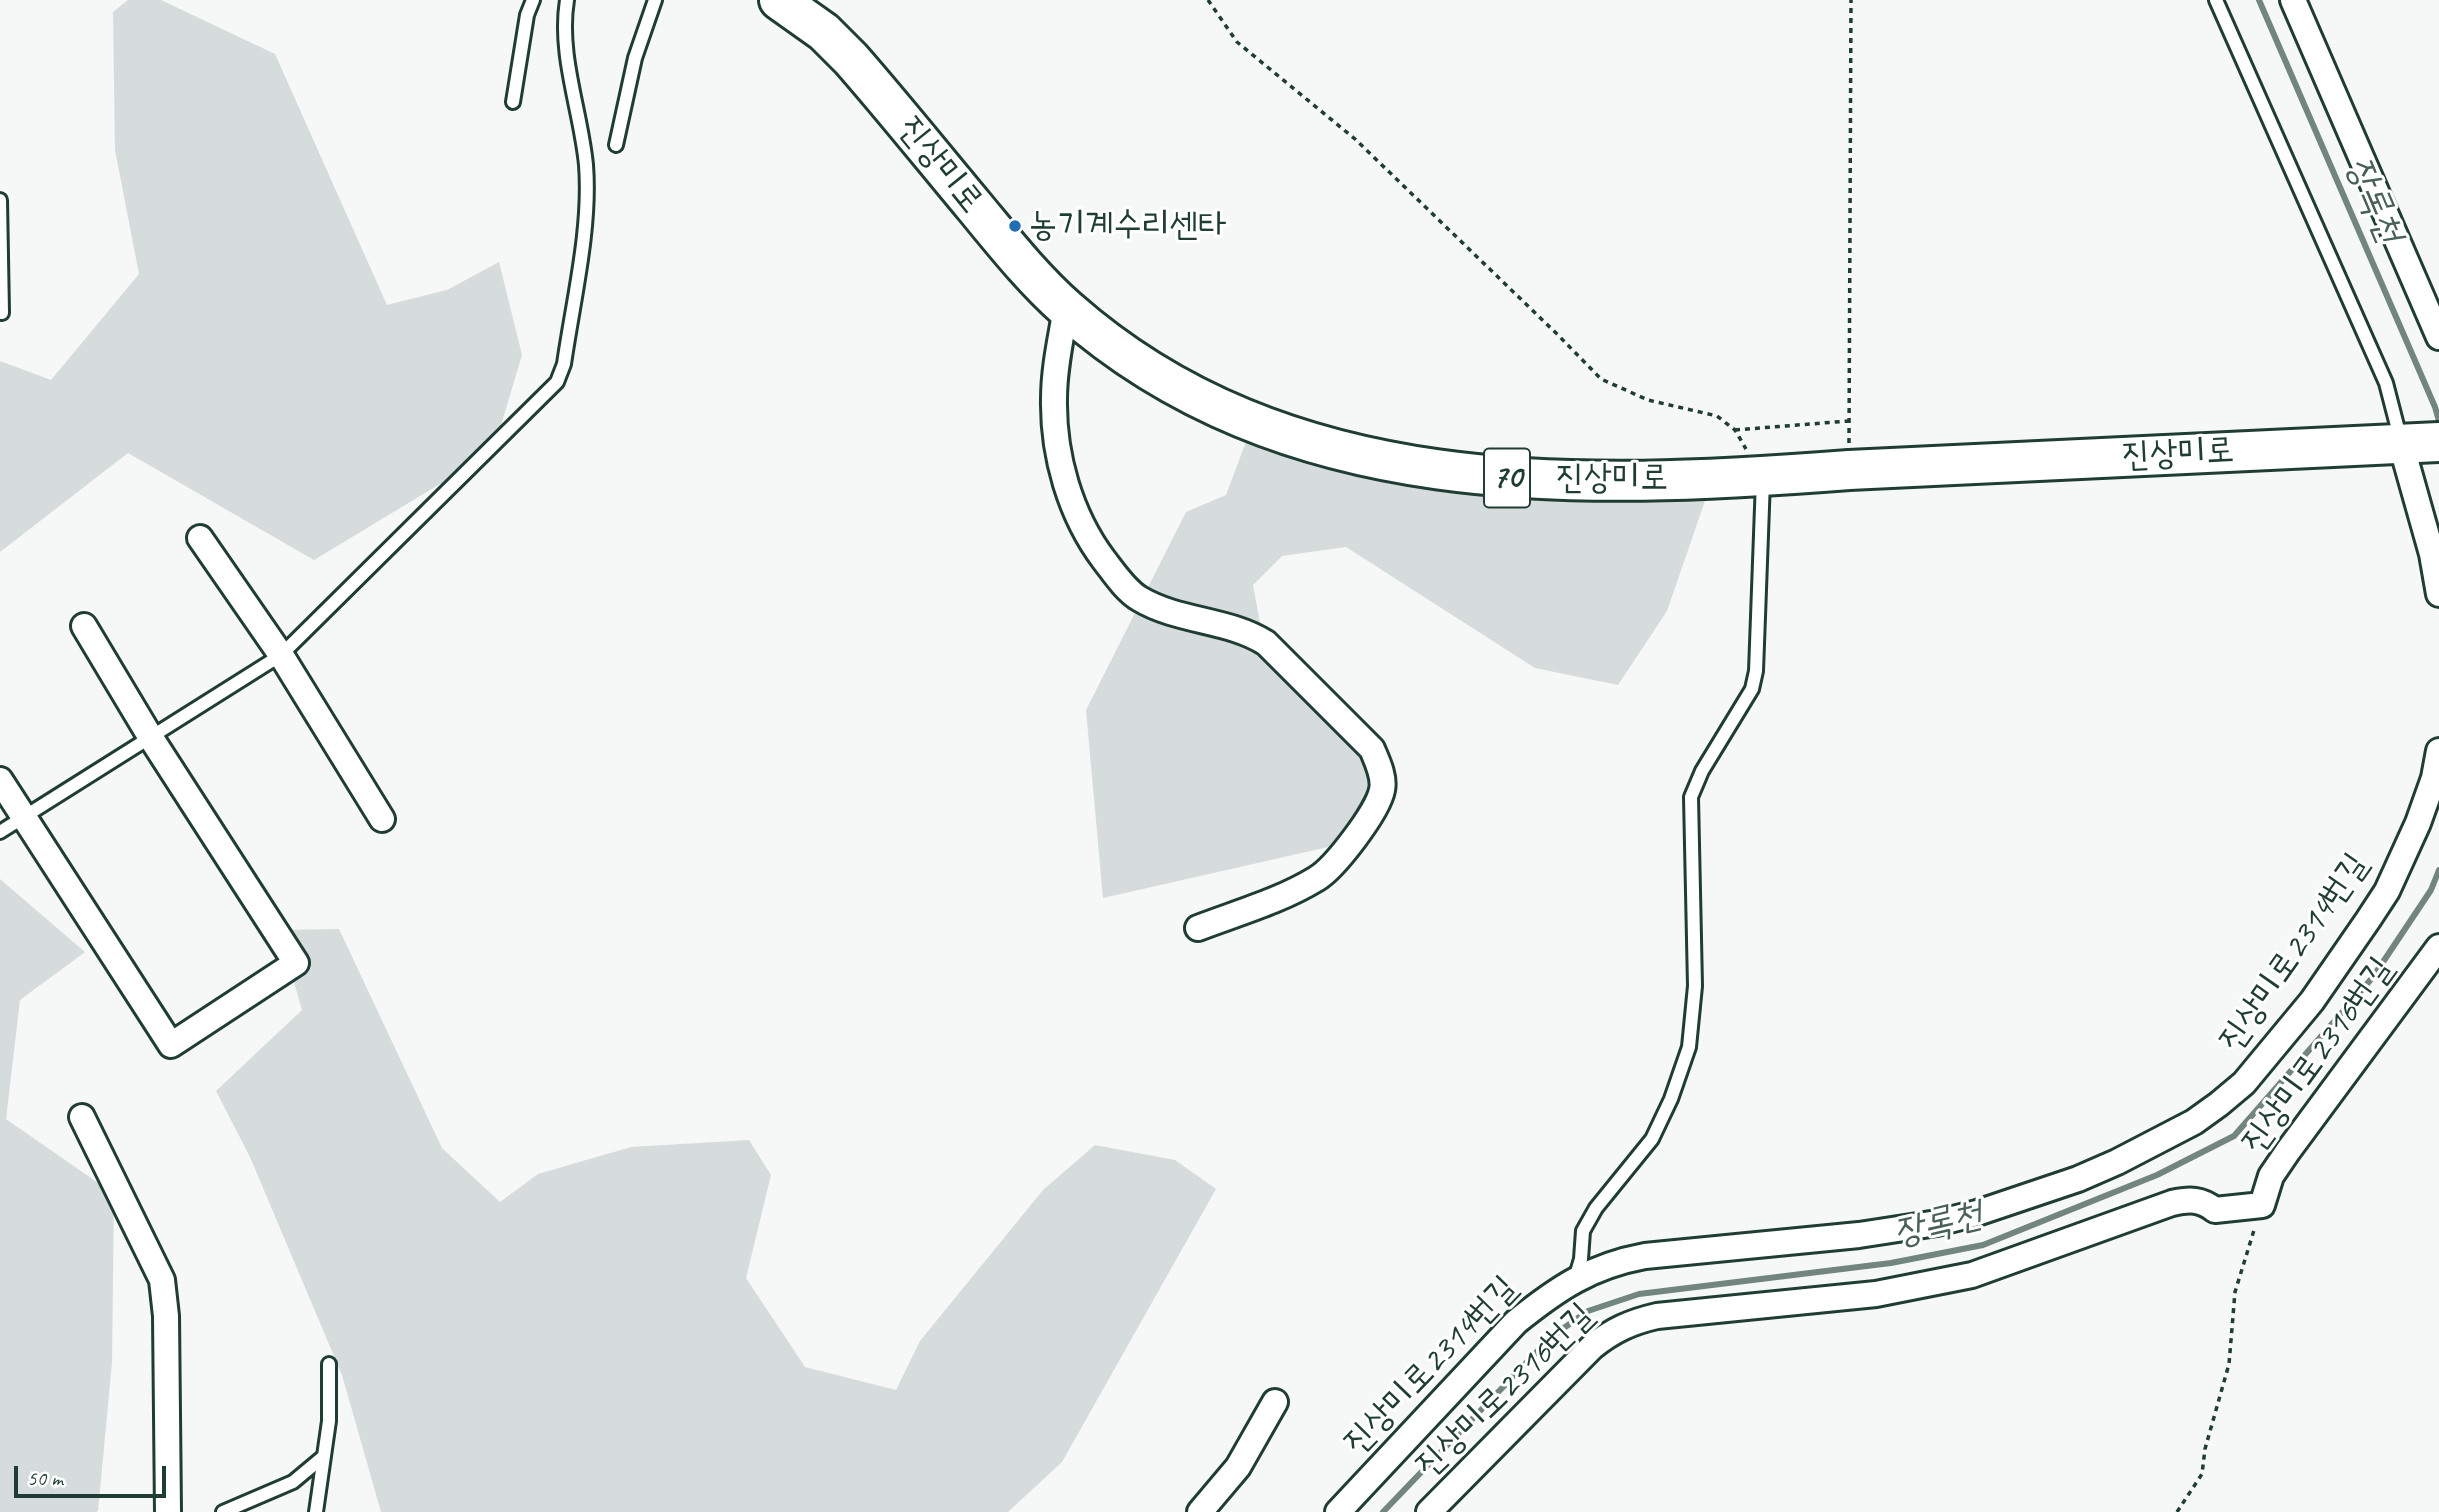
<!DOCTYPE html>
<meta charset="utf-8">
<style>
body{margin:0}
#map{position:relative;width:2439px;height:1512px;overflow:hidden;background:#f6f7f7;font-family:Caveat,sans-serif}
canvas{display:block}
.scale{position:absolute;left:14px;top:1466px;width:152px;height:32px;box-sizing:border-box;border:4px solid #1f3d34;border-top:0;padding-left:9px;font-size:21px;line-height:24px;white-space:nowrap;color:#1f3d34;-webkit-text-stroke:5px #fff;paint-order:stroke}
</style>
<div id="map">
<canvas width="2439" height="1512"></canvas>
<div class="scale">50 m</div>
</div>
<script>
const context = document.querySelector('canvas').getContext('2d');
context.lineJoin = 'round';
function paint(path, color) { context.fillStyle = color; context.fill(path, 'evenodd'); }
function trace(path, color, width, dash) { context.strokeStyle = color; context.lineWidth = width; context.lineCap = dash ? 'butt' : 'round'; context.setLineDash(dash || []); context.stroke(path); }
function drawText(font, color, halo, rows, align = 'center') {
  context.font = font + ' Caveat,"Poor Story",sans-serif'; context.lineWidth = 6; context.setLineDash([]); context.textBaseline = 'middle'; context.strokeStyle = halo; context.fillStyle = color; for (const [text, x, y, turn = 0] of rows) {
    context.save(); context.translate(x, y); context.rotate((+turn || 0) * Math.PI / 180); context.textAlign = isNaN(turn) ? turn : align; if (halo) context.strokeText(text, 0, 0); context.fillText(text, 0, 0); context.restore();
  }
}
paint(new Path2D(`
 M 128,0 L 161,0 L 275,54 L 387,305 L 447,290 L 499,262 L 522,355 L 493,452 L 314,560 L 128,453 L 0,552 L 0,361 L 51,380 L 139,274 L 115,150 L 113,12 Z
 M 1247,439 L 1386,480 L 1522,493 L 1707,495 L 1667,611 L 1618,685 L 1535,668 L 1346,547 L 1282,556 L 1253,585 L 1267,661 L 1371,763 L 1369,800 L 1337,845 L 1103,898 L 1086,710 L 1186,512 L 1226,495 Z
 M 0,879 L 85,952 L 20,1000 L 6,1119 L 114,1194 L 112,1363 L 98,1511 L 96,1512 L 0,1512 Z
 M 339,929 L 442,1148 L 500,1202 L 538,1174 L 631,1147 L 749,1140 L 771,1175 L 746,1278 L 805,1367 L 896,1390 L 920,1341 L 1043,1190 L 1095,1145 L 1175,1160 L 1216,1189 L 1062,1462 L 1008,1512 L 381,1512 L 342,1375 L 250,1157 L 216,1091 L 302,1010 L 279,930 Z`), '#d6dcdb');
trace(new Path2D(`
 M 2259,0 L 2435,407 L 2439,421
 M 1383,1512 L 1551,1337 L 1588,1311 L 1639,1294 L 1891,1263 L 1983,1245 L 2157,1175 L 2234,1136 L 2373,977 L 2431,890 L 2439,870`), '#72857f', 6);
const service = new Path2D(`
 M 2216,0 L 2386,383 L 2401,441
 M 513,102 L 527,15 L 533,0
 M 616,145 L 635,58 L 655,0
 M 0,200 L 2,313
 M 0,832 L 281,655 L 557,382 L 564,364 C 573,301 591,229 586,165 C 581,111 558,55 567,0
 M 1575,1279 L 1581,1259 L 1583,1231 L 1596,1208 L 1652,1139 L 1671,1099 L 1689,1047 L 1695,986 L 1691,797 L 1702,771 L 1752,689 L 1756,671 L 1763,480
 M 223,1512 L 293,1482 L 323,1457
 M 316,1512 L 329,1421 L 329,1364`);
const minor = new Path2D(`
 M 2293,0 L 2439,337
 M 1066,308 C 1061,338 1054,368 1054,399 C 1053,455 1070,515 1104,560 C 1114,573 1126,591 1140,599 C 1179,622 1228,619 1266,643 L 1372,749 C 1377,761 1385,777 1382,790 C 1378,811 1335,868 1316,879 C 1280,901 1237,913 1198,928
 M 2401,444 L 2432,554 L 2439,594
 M 200,538 L 281,655 L 382,819
 M 0,780 L 171,1045 L 296,963 L 151,738 L 84,626
 M 82,1117 L 162,1280 L 166,1316 L 168,1512
 M 1200,1512 L 1238,1467 L 1275,1402
 M 1338,1512 L 1516,1322 C 1558,1288 1591,1266 1645,1256 L 1859,1235 L 1937,1223 L 1977,1213 L 2078,1179 L 2117,1162 L 2194,1122 L 2219,1104 L 2244,1083 L 2312,1001 L 2368,920 L 2387,891 L 2418,823 L 2434,778 L 2439,751
 M 1429,1512 L 1592,1347 C 1613,1330 1631,1322 1657,1316 L 1876,1294 L 1972,1275 L 2172,1203 C 2190,1199 2201,1199 2215,1210 L 2262,1205 L 2271,1176 L 2288,1151 L 2439,947`);
const primary = new Path2D(`
 M 779,0 L 824,32 L 851,59 C 893,107 933,157 974,206 C 1003,241 1032,278 1067,309 C 1284,501 1578,491 1849,470 L 2439,442`);
trace(service, '#1f3d34', 18);
trace(minor, '#1f3d34', 30);
trace(primary, '#1f3d34', 44);
trace(new Path2D(`
 M 1208,0 L 1237,42 L 1355,139 L 1558,335 L 1601,379 L 1648,400 L 1717,416 L 1735,430 L 1746,449
 M 1735,430 L 1848,421
 M 1849,443 L 1851,0
 M 2177,1512 L 2202,1474 L 2205,1449 L 2229,1364 L 2235,1292 L 2255,1227`), '#1f3d34', 3.5, [5, 5]);
trace(service, '#fff', 12);
trace(minor, '#fff', 24);
trace(primary, '#fff', 38);
for (const [x, y, r, color] of [
 [1015,226,7,"#1f6fb2"]
]) { const dot = new Path2D(); dot.arc(x, y, r, 0, 2 * Math.PI); context.fillStyle = color; context.fill(dot); trace(dot, '#fff', 2.5); }
for (const [x, y, w] of [
 [1507,478,46]
]) { const box = new Path2D(); box.roundRect(x - w / 2, y - 29.5, w, 59, 5); context.fillStyle = '#fff'; context.fill(box); trace(box, '#1f3d34', 2); }
drawText('bold 33px', '#1f3d34', null, [
 ["70",1507,478]
]);
drawText('35px', '#1f3d34', '#fff', [
 ["진상미로",940,165,51],
 ["진상미로",2178,454,-3],
 ["진상미로",1612,479],
 ["진상미로2314번길",2294,953,-55],
 ["진상미로2316번길",2318,1056,-54],
 ["진상미로2314번길",1431,1366,-46],
 ["진상미로2316번길",1505,1391,-44]
]);
drawText('35px', '#1f3d34', '#fff', [
 ["농기계수리센타",1029,226]
], 'left');
drawText('italic 37px', '#49615a', '#fff', [
 ["장록천",2373,200,67],
 ["장록천",1938,1225,-13]
]);
</script>
